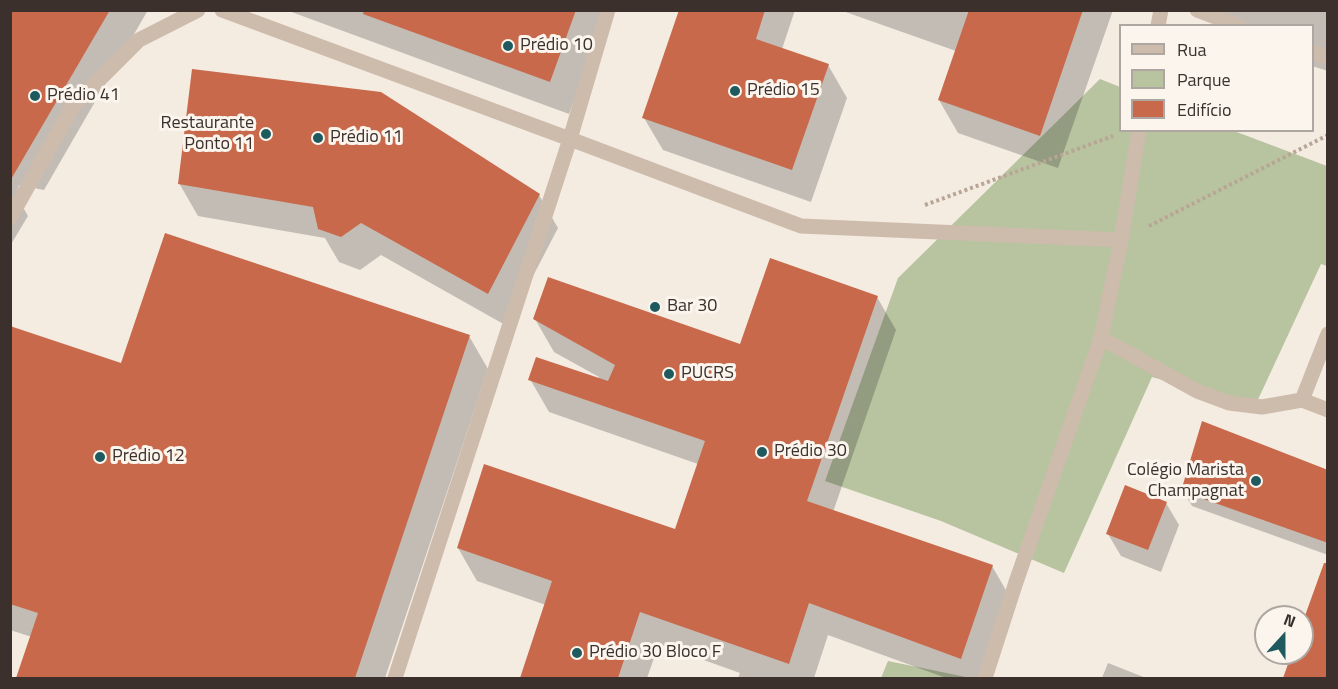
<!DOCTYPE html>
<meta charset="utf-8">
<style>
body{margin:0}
#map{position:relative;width:1338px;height:689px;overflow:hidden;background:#f4ebe1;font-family:"Titillium Web",sans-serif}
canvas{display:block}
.frame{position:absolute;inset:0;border:12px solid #3b302b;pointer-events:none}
.legend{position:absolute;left:1119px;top:24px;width:195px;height:108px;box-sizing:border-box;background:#fbf5ee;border:2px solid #aea6a0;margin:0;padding:8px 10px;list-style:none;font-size:18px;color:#3b302b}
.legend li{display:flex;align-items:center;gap:12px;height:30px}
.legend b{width:30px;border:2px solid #aea6a0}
.north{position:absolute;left:1254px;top:605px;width:60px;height:60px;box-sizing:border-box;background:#fbf5ee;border:2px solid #aea6a0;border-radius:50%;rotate:21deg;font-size:16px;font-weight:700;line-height:24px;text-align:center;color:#3b302b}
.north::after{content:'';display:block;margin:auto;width:21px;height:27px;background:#1f5a5e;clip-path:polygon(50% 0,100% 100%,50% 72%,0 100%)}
</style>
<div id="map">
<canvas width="1338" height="689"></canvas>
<div class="frame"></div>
<ul class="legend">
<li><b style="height:8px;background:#cdbbac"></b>Rua</li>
<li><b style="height:16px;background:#b8c4a0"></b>Parque</li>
<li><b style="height:16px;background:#c8694b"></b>Edifício</li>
</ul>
<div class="north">N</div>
</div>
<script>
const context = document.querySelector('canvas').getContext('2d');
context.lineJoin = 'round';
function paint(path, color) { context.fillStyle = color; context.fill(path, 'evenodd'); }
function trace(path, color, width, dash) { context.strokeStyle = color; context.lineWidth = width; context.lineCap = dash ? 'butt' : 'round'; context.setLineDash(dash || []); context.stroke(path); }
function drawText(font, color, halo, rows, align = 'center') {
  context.font = font + ' "Titillium Web",sans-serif'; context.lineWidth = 6; context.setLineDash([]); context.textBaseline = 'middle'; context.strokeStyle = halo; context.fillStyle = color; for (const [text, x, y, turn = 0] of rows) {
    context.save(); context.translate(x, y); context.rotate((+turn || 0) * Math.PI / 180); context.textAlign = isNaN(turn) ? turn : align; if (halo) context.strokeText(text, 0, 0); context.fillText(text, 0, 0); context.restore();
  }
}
paint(new Path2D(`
 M 1100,79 L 1120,87 L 1120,130 L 1234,131 L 1327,166 L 1327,266 L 1321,264 L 1255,406 L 1152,377 L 1064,573 L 941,521 L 825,481 L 898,278 Z
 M 888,661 L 971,678 L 881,678 Z`), '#b8c4a0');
paint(new Path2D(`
 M 10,10 L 148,10 L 44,190 L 19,185 L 16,195 L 28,216 L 10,246 Z
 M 286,10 L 607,10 L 569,114 Z
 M 681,10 L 795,10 L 782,49 L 828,65 L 847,98 L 811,202 L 663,150 L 644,118 Z
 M 840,10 L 1113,10 L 1058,168 L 958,133 L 939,100 L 956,51 Z
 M 1211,10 L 1328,10 L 1328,71 L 1312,66 L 1312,26 L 1220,26 Z
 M 179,183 L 539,195 L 558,228 L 507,326 L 381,255 L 360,270 L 339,262 L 325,238 L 198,216 Z
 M 877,297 L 896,330 L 833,512 L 992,566 L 1011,599 L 984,678 L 946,678 L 828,635 L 814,678 L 738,678 L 740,673 L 659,644 L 647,678 L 521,678 L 546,605 L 477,581 L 458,548 L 676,531 L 698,464 L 549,412 L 530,379 L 598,379 L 599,377 L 554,352 L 535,319 L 741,345 Z
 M 10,328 L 122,365 L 469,336 L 488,369 L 385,678 L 18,678 L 32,637 L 10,630 Z
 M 1328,472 L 1328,555 L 1192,506 L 1183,491 Z
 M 1166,503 L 1179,525 L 1161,572 L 1121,556 L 1108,534 Z
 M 1328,557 L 1328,678 L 1284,678 L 1293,653 L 1302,653 L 1302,628 Z
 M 1108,663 L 1146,678 L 1102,678 Z`), '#0003');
paint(new Path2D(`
 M 10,10 L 110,10 L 10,181 Z
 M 364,10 L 576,10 L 550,82 L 363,14 Z
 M 679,10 L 765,10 L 756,39 L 829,64 L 792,170 L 642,118 Z
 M 969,10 L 1083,10 L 1040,136 L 938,100 Z
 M 192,69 L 381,92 L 540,194 L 488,294 L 361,223 L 341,237 L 318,229 L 313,207 L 178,184 Z
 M 165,233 L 470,335 L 355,678 L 16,678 L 38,613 L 10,604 L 10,326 L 121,363 Z
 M 770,258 L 878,296 L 807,501 L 993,565 L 961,659 L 809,603 L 789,664 L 640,612 L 618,678 L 520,678 L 552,581 L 457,548 L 484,464 L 675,529 L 705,441 L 528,380 L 536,357 L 608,381 L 615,365 L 533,319 L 548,277 L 740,344 Z
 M 1202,421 L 1328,470 L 1328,543 L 1181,491 Z
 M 1125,485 L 1167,502 L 1148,550 L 1106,534 Z
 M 1324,563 L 1328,563 L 1328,678 L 1283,678 L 1292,653 L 1302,653 L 1302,624 Z`), '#c8694b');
trace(new Path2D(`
 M 925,205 L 1113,136
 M 1149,226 L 1328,135`), '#b9a596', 4, [3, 3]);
trace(new Path2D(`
 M 10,218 L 73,106 L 139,40 L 198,10
 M 1101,338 L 1197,391 L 1229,403 L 1262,407 L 1302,400 L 1328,410
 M 1302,400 L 1328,334`), '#cdbbac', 15);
trace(new Path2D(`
 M 222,10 L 570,139 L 801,226 L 1121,240
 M 1197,10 L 1239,26
 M 1158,26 L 1161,10
 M 1312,52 L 1328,57
 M 395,678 L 570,139 L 608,10
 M 985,678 L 1016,582 L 1101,338 L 1121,240 L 1139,130`), '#cdbbac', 15);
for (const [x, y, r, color] of [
 [508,46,6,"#1f5a5e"],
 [735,91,6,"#1f5a5e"],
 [35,96,6,"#1f5a5e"],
 [266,134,6,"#1f5a5e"],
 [318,138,6,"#1f5a5e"],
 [655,307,6,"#1f5a5e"],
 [669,374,6,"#1f5a5e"],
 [762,452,6,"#1f5a5e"],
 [100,457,6,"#1f5a5e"],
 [1256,481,6,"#1f5a5e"],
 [577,653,6,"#1f5a5e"]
]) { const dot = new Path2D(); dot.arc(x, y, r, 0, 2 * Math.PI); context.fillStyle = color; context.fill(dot); trace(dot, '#fbf5ee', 2); }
drawText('18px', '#3b302b', '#fbf5ee', [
 ["Prédio 10",520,46],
 ["Prédio 15",747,91],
 ["Prédio 41",47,96],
 ["Restaurante",254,124,"right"],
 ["Ponto 11",254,145,"right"],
 ["Prédio 11",330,138],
 ["Bar 30",667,307],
 ["PUCRS",681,374],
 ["Prédio 30",774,452],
 ["Prédio 12",112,457],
 ["Colégio Marista",1244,471,"right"],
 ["Champagnat",1244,492,"right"],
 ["Prédio 30 Bloco F",589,653]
], 'left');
</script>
